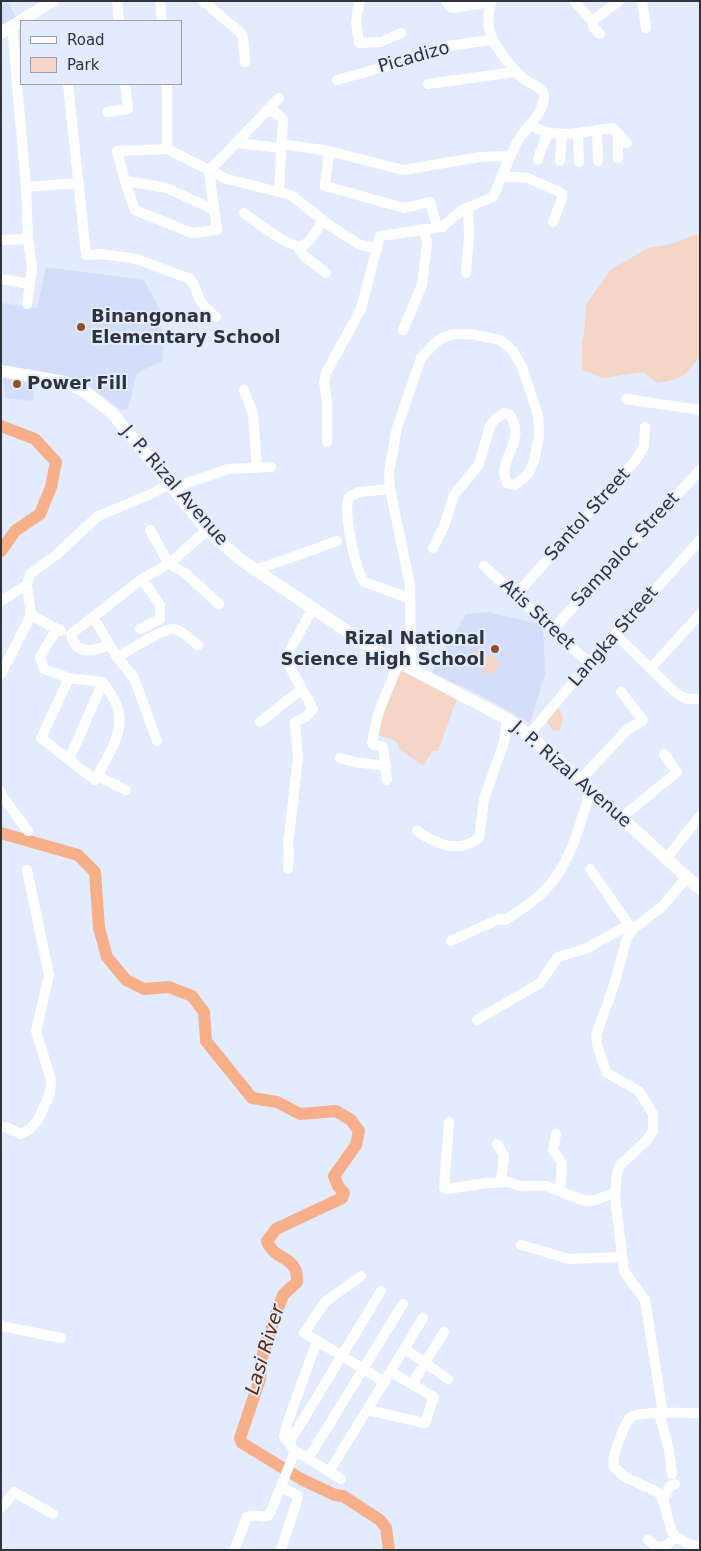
<!DOCTYPE html>
<style>
body{margin:0}
#map{position:relative;width:701px;height:1551px;overflow:hidden;background:#e3ebfe;font-family:"DejaVu Sans",sans-serif}
canvas{display:block}
.frame{position:absolute;inset:0;border:2px solid #2f333a;pointer-events:none}
.legend{position:absolute;left:20px;top:20px;width:162px;height:65px;box-sizing:border-box;background:#e3ebfe;border:1px solid #9ba1b0;margin:0;padding:6px 9px;list-style:none;font-size:15px;color:#2f333a}
.legend li{display:flex;align-items:center;gap:10px;height:25px}
.legend b{width:25px;border:1px solid #9ba1b0}
</style>
<div id="map">
<canvas width="701" height="1551"></canvas>
<div class="frame"></div>
<ul class="legend">
<li><b style="height:6px;background:#fff"></b>Road</li>
<li><b style="height:14px;background:#f5d6c6"></b>Park</li>
</ul>
</div>
<script>
const context = document.querySelector('canvas').getContext('2d');
context.lineJoin = 'round';
function paint(path, color) { context.fillStyle = color; context.fill(path, 'evenodd'); }
function trace(path, color, width, dash) { context.strokeStyle = color; context.lineWidth = width; context.lineCap = dash ? 'butt' : 'round'; context.setLineDash(dash || []); context.stroke(path); }
function drawText(font, color, halo, rows, align = 'center') {
  context.font = font + ' "DejaVu Sans",sans-serif'; context.lineWidth = 4; context.setLineDash([]); context.textBaseline = 'middle'; context.strokeStyle = halo; context.fillStyle = color; for (const [text, x, y, turn = 0] of rows) {
    context.save(); context.translate(x, y); context.rotate((+turn || 0) * Math.PI / 180); context.textAlign = isNaN(turn) ? turn : align; if (halo) context.strokeText(text, 0, 0); context.fillText(text, 0, 0); context.restore();
  }
}
paint(new Path2D(`
 M 1,1 L 7,1 L 16,17 L 1,25 Z
 M 46,267 L 144,280 L 160,310 L 163,345 L 162,361 L 137,373 L 128,409 L 121,410 L 86,383 L 52,374 L 1,365 L 1,303 L 37,308 Z
 M 3,377 L 35,383 L 33,401 L 5,398 Z
 M 488,612 L 543,625 L 545,674 L 530,723 L 482,696 L 432,673 L 466,614 Z`), '#d4def8');
paint(new Path2D(`
 M 700,233 L 700,359 L 699,357 C 684,377 683,379 657,383 L 643,372 L 602,378 L 582,370 L 582,344 L 585,325 L 586,305 L 610,270 L 648,248 L 671,244 Z
 M 476,649 L 500,661 L 493,675 L 469,662 Z
 M 398,669 L 457,699 L 438,751 L 432,751 L 424,766 L 400,750 L 396,741 L 375,734 Z
 M 558,707 L 563,717 L 560,731 L 552,730 L 546,719 Z`), '#f5d6c6');
trace(new Path2D(`
 M 1,426 L 35,439 L 56,462 L 51,487 L 40,514 L 15,531 L 1,551
 M 1,833 L 78,855 L 95,872 L 99,928 L 107,957 L 126,980 L 144,989 L 169,987 L 192,996 L 204,1012 L 206,1041 L 252,1098 L 277,1102 L 300,1114 L 336,1111 L 351,1120 L 359,1131 L 356,1145 L 334,1176 L 338,1186 L 344,1193 L 342,1198 L 276,1229 L 267,1241 C 274,1259 288,1255 295,1269 C 297,1273 297,1278 297,1282 L 283,1295 L 277,1311 L 261,1360 L 260,1379 L 240,1438 L 242,1443 L 301,1479 L 335,1495 L 343,1496 L 380,1520 L 386,1528 L 389,1550`), '#f7af89', 12);
trace(new Path2D(`
 M 117,1 L 119,21
 M 160,1 L 162,21
 M 203,1 L 241,33 L 243,38 L 245,62
 M 359,1 L 356,22 L 359,43 L 381,42 L 401,33
 M 446,1 L 450,7 L 453,8 L 490,2
 M 574,1 L 592,21 L 594,28 L 600,34
 M 642,1 L 646,28
 M 592,21 L 619,1
 M 12,26 L 26,187 L 28,239 L 32,268 L 27,304
 M 337,80 L 388,66 L 448,46 L 492,40
 M 68,84 L 86,255 L 102,254 L 137,259 L 190,279 C 195,285 196,291 199,298 C 203,306 209,312 216,317
 M 167,84 L 167,149
 M 428,84 L 515,72
 M 279,98 L 209,171 L 217,230 L 192,233 L 135,210 L 125,181 L 117,151 L 167,149 L 227,179 L 291,195 L 329,225 L 360,245 L 377,248
 M 266,111 L 276,113 L 283,119 L 279,192
 M 107,112 L 128,109 L 125,84
 M 530,125 C 558,141 584,131 613,128 L 627,143
 M 597,130 L 598,161
 M 578,134 L 579,162
 M 236,143 L 282,148
 M 282,144 L 329,151 L 403,170 L 480,157 L 511,156
 M 329,151 L 325,186 L 404,208 L 430,202 L 437,227
 M 618,158 L 618,134
 M 538,160 C 539,150 546,143 547,132
 M 560,161 L 562,134
 M 502,176 L 528,178 L 559,192 L 562,194 L 562,198 L 553,222
 M 125,181 L 167,188 L 214,210
 M 26,187 L 79,183
 M 244,213 C 254,220 293,252 304,245 C 312,240 318,228 323,220
 M 1,240 L 28,239
 M 298,247 L 304,256 L 326,273
 M 466,273 L 469,235 L 468,207
 M 1,279 L 30,284
 M 403,330 L 422,285 L 427,243 L 424,229
 M 244,390 L 253,414 L 257,468
 M 626,399 L 700,410
 M 327,442 L 327,402 L 324,382 L 326,373 L 361,309 L 380,236 L 442,227 L 462,210 L 493,197 C 501,179 508,161 516,144 C 524,128 542,117 544,98 C 545,87 529,84 523,78 C 515,72 510,65 505,58 C 489,38 485,26 491,1
 M 173,488 L 228,469 L 271,467
 M 390,489 L 359,492 L 349,497 C 343,512 355,569 364,582 L 409,598
 M 150,530 L 169,564 L 185,573 L 219,604
 M 484,566 L 589,663
 M 256,570 L 337,541
 M 516,595 L 636,460 L 644,446 L 645,427
 M 1,601 L 27,585
 M 31,615 L 61,631
 M 93,617 L 117,657 L 134,678 L 157,741
 M 140,629 L 160,619 L 160,605 L 142,579
 M 56,630 L 40,657 L 44,669 L 69,678 L 103,682
 M 552,630 L 700,470
 M 71,634 L 142,579 L 169,564 L 207,530
 M 71,634 C 75,656 94,651 110,645
 M 616,635 L 677,694 L 687,699 L 700,699
 M 117,657 C 128,651 165,627 175,629 C 183,631 191,640 198,645
 M 651,668 L 700,614
 M 411,669 L 410,585 L 390,489 L 389,472 L 397,428 L 421,358 L 434,344 L 442,338 L 454,334 L 471,334 L 500,340 L 513,351 L 522,367 L 538,415 L 539,436 L 534,461 L 528,474 L 515,485 L 507,483 C 495,459 528,443 510,415 L 505,413 L 495,419 L 490,426 L 479,464 L 454,495 L 444,526 L 433,548
 M 1,674 L 31,615 L 27,585 L 30,574 L 56,555 L 98,516 L 151,494 L 169,484
 M 69,678 L 41,738 L 95,780 C 106,759 127,730 117,706 C 114,697 107,689 103,682
 M 260,722 L 302,689
 M 529,735 L 589,663 L 700,540
 M 340,758 L 354,762 L 386,766
 M 69,760 L 103,682
 M 97,776 L 126,790
 M 387,780 L 383,747 L 375,745 L 372,743 L 378,714 L 399,662
 M 580,780 L 627,730 L 643,720 L 621,692
 M 1,792 L 2,796 L 28,831
 M 621,818 L 677,772 L 664,754
 M 417,831 C 436,844 458,854 479,838 L 484,799 L 504,742 L 507,719
 M 666,859 L 700,816
 M 288,869 L 289,853 L 288,846 L 298,757 L 295,722 L 306,717 L 313,709 L 287,662 L 288,654 L 312,609
 M 590,869 L 629,925
 M 451,941 L 499,919 L 505,920 C 517,912 529,905 540,895 C 570,868 579,828 590,791
 M 477,1020 L 540,983 L 558,957 L 585,949 L 629,925 L 634,928
 M 449,1122 L 444,1188 L 447,1189 L 487,1183 L 508,1182 L 520,1186 L 546,1186 L 585,1201 L 596,1200 L 615,1192
 M 1,1127 L 6,1127 L 21,1134 L 30,1129 L 38,1120 L 50,1093 L 51,1080 L 36,1031 L 49,975 L 27,870
 M 556,1134 L 553,1150 L 562,1163 L 560,1192
 M 497,1144 L 504,1156 L 501,1182
 M 521,1245 L 569,1259 L 622,1257
 M 361,1276 L 325,1302 L 304,1333 L 385,1382
 M 1,1326 L 61,1338
 M 317,1341 L 287,1424 L 284,1437 L 295,1451 L 341,1479
 M 405,1349 L 448,1379
 M 412,1384 L 444,1332
 M 367,1410 L 425,1423 L 434,1397 L 391,1372
 M 700,1413 C 687,1413 638,1411 631,1417 C 625,1422 622,1434 619,1441 C 616,1450 612,1457 614,1467 L 625,1477 L 659,1493 L 663,1500 L 672,1532 L 676,1537 L 691,1545 L 700,1547
 M 659,1414 L 669,1449 L 672,1474
 M 663,1414 L 645,1300 L 624,1271 L 615,1197 L 617,1174 L 620,1165 L 646,1141 L 653,1131 L 653,1114 L 639,1091 L 607,1073 L 598,1049 L 596,1035 L 614,985 L 627,938 L 634,928 L 662,907 L 687,877
 M 289,1443 L 381,1291
 M 308,1459 L 403,1304
 M 329,1472 L 423,1318
 M 663,1500 L 670,1486 L 675,1484
 M 1,1508 L 14,1492 L 53,1514
 M 648,1540 L 657,1547 L 666,1546 L 676,1537
 M 234,1550 L 247,1517 C 254,1513 260,1518 268,1516 L 271,1511 L 295,1451
 M 281,1550 L 298,1497 L 297,1495 L 281,1487`), '#fff', 10);
trace(new Path2D(`
 M 1,33 L 53,1
 M 1,371 L 65,382 L 84,391 L 112,413 L 207,530 L 241,560 L 375,650 L 507,719 L 529,735 L 580,780 L 700,889`), '#fff', 12);
for (const [x, y, r, color] of [
 [81,327,5,"#954f26"],
 [17,384,5,"#954f26"],
 [495,649,5,"#954f26"]
]) { const dot = new Path2D(); dot.arc(x, y, r, 0, 2 * Math.PI); context.fillStyle = color; context.fill(dot); trace(dot, '#e3ebfe', 2); }
drawText('18px', '#2f333a', '#e3ebfe', [
 ["Picadizo",414,58,-16],
 ["J. P. Rizal Avenue",174,486,49],
 ["Santol Street",588,515,-48],
 ["Sampaloc Street",626,550,-47],
 ["Atis Street",537,615,43],
 ["Langka Street",614,637,-49],
 ["J. P. Rizal Avenue",571,775,41]
]);
drawText('bold 18px', '#2f333a', '#e3ebfe', [
 ["Binangonan",91,317],
 ["Elementary School",91,338],
 ["Power Fill",27,384],
 ["Rizal National",485,639,"right"],
 ["Science High School",485,660,"right"]
], 'left');
drawText('italic 19px', '#602903', '#e3ebfe', [
 ["Lasi River",266,1350,-73]
]);
</script>
